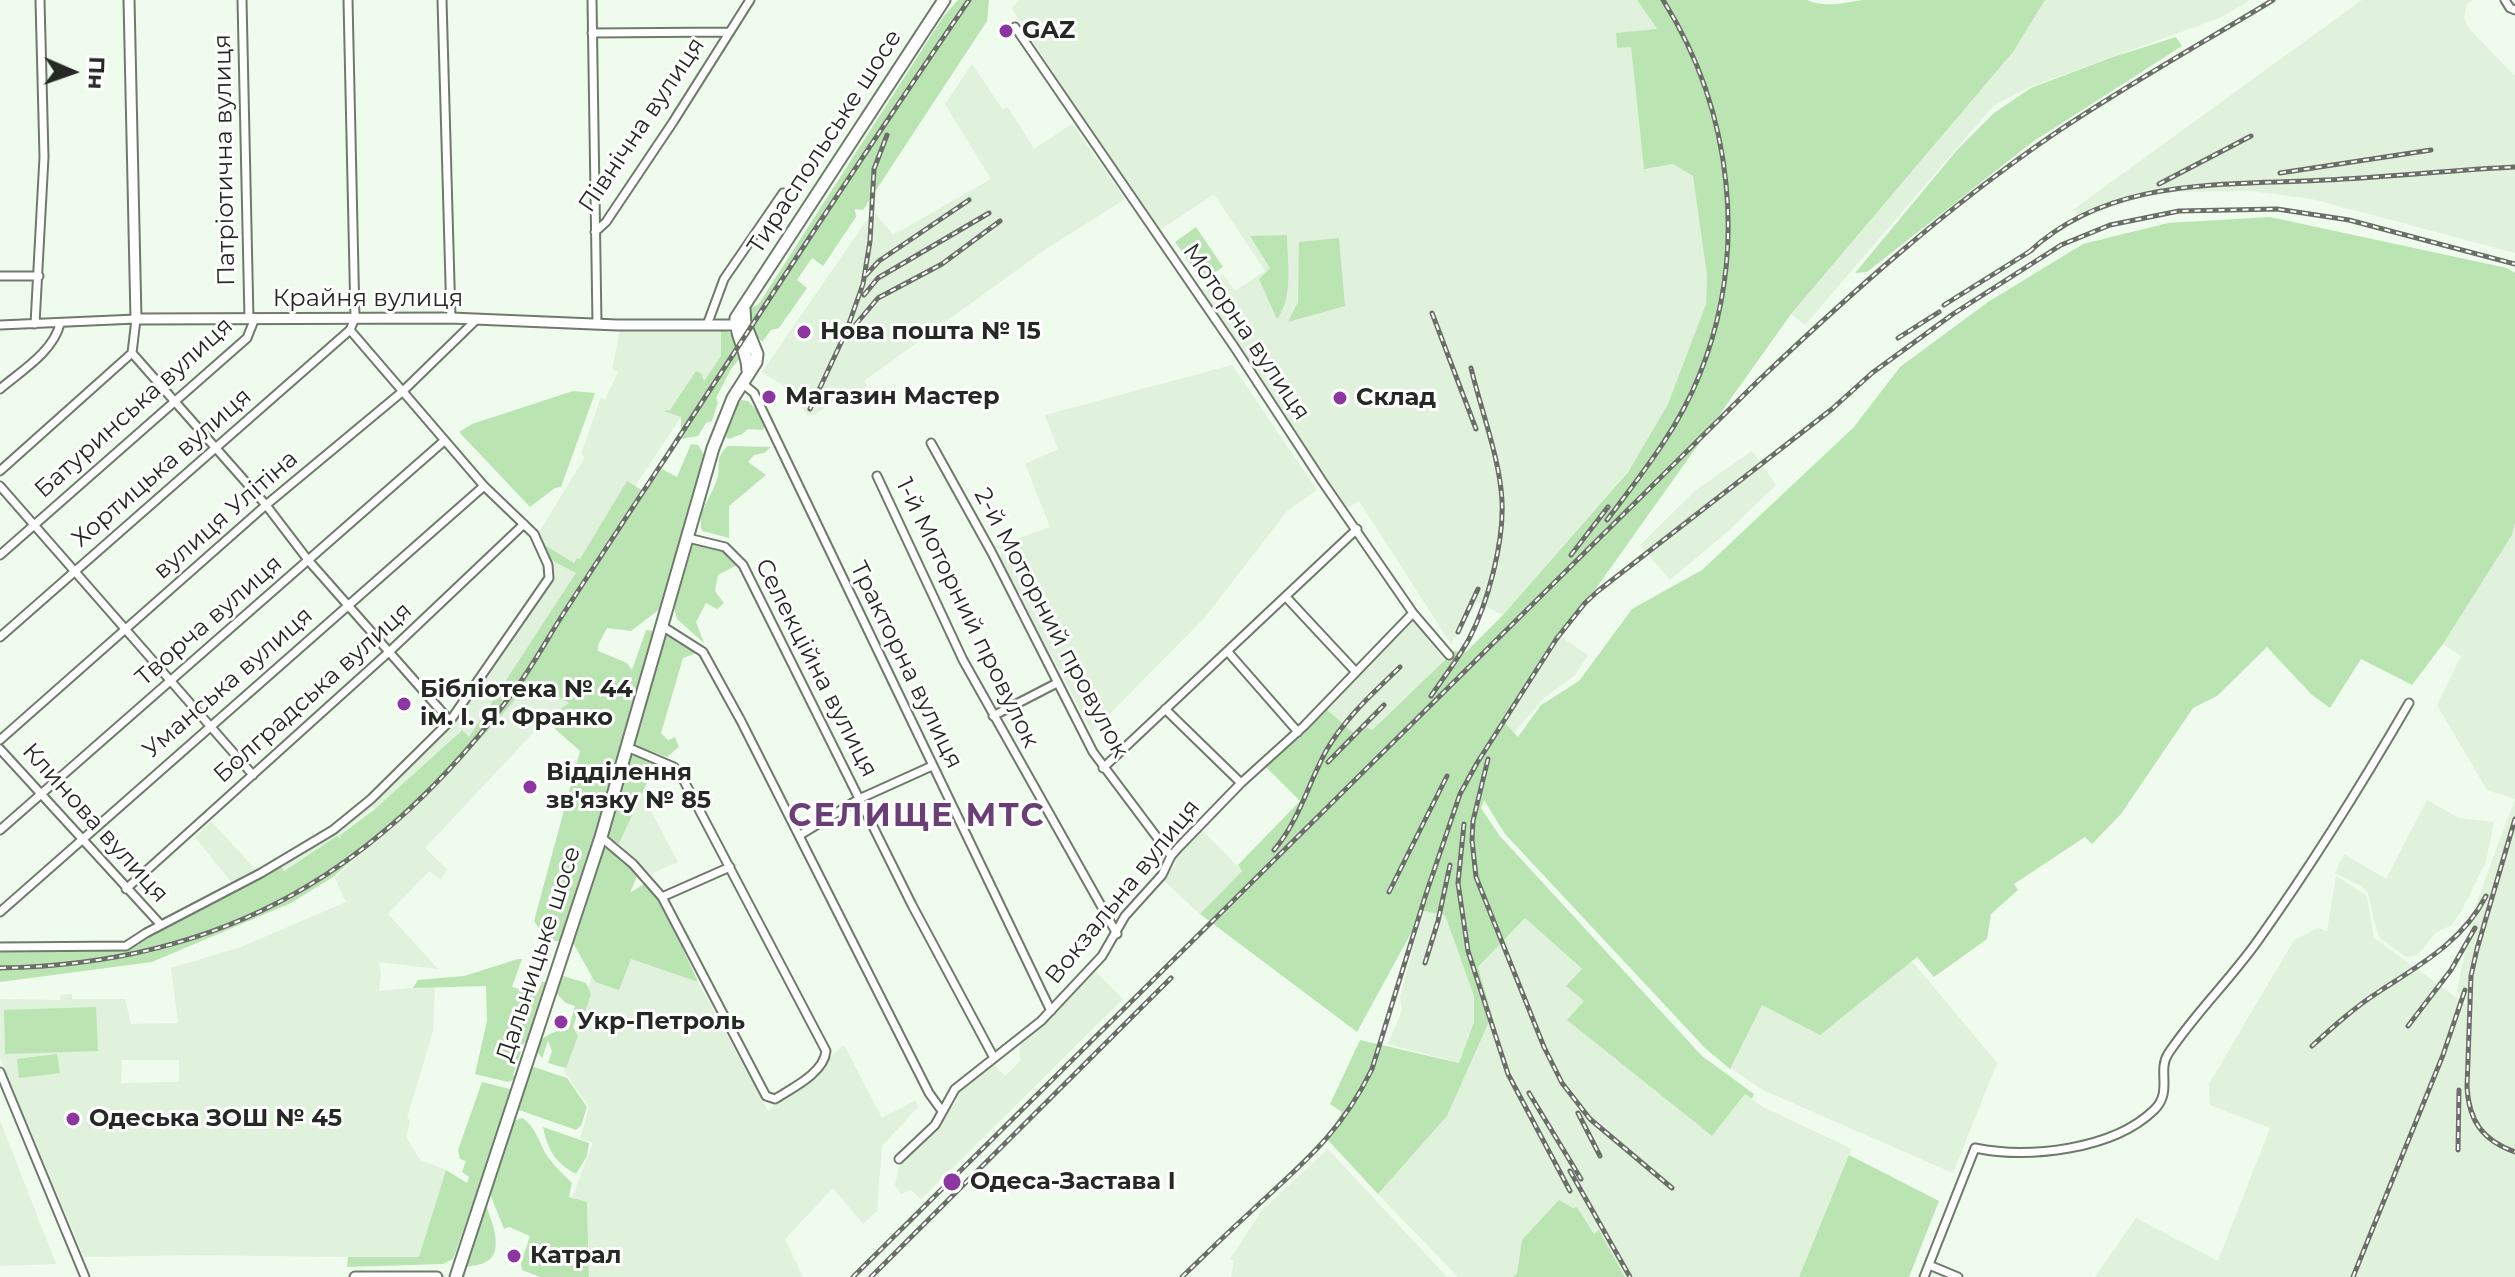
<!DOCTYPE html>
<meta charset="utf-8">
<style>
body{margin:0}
#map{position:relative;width:2515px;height:1277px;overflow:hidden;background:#effbed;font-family:Montserrat,sans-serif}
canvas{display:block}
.north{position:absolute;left:32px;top:32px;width:80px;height:80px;-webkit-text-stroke:6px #fff;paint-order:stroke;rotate:92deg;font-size:22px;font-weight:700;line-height:32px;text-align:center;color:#252924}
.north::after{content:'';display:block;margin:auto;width:28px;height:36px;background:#252924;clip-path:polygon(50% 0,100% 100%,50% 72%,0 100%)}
</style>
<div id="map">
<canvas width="2515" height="1277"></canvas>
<div class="north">Пн</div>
</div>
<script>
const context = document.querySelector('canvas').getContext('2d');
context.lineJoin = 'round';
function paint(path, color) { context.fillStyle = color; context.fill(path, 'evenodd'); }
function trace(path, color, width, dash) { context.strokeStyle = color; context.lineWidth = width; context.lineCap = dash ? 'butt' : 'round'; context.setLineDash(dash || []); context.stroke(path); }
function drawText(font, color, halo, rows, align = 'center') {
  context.font = font + ' Montserrat,sans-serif'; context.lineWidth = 6; context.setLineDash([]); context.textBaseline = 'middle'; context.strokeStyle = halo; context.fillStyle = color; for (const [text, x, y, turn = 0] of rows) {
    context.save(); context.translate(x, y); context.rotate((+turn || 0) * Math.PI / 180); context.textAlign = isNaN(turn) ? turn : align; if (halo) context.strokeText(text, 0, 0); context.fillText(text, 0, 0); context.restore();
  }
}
paint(new Path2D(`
 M 1018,0 L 1637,0 L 1657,30 L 1616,33 L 1617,47 L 1631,46 L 1644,168 L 1673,164 L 1693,176 L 1707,276 L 1706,304 L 1668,404 L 1628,471 L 1503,615 L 1477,602 L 1451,644 L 1359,501 L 1347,508 L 1197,292 L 1223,274 L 1235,291 L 1265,271 L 1214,194 L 1157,232 L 1012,9 Z
 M 2045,0 L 2250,0 L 2222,17 L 2027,88 L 1993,106 L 1805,325 L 1791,314 L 2013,52 Z
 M 2362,0 L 2473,0 L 2467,4 L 2464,18 L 2470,30 L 2515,76 L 2515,253 L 2312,199 L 2251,191 L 2159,192 L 2080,217 L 2074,209 Z
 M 972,64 L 1003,110 L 1008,107 L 1034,149 L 1072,124 L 1125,199 L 1043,251 L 864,381 L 868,386 L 855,393 L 851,389 L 816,414 L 808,416 L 786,387 L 762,372 L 864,224 L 875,213 L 893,235 L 991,179 L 945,104 Z
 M 721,327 L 721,356 L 703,382 L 696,371 L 670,410 L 681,417 L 635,486 L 627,482 L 580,559 L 577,558 L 574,563 L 540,542 L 538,534 L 585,457 L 581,454 L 601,397 L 605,400 L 618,372 L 612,369 L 620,331 Z
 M 1232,365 L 1317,490 L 1287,511 L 1206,616 L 1092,732 L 1000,559 L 1001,549 L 993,548 L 1050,527 L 1025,464 L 1058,449 L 1045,415 Z
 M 1752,451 L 1776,485 L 1727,532 L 1670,580 L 1640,545 L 1696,490 Z
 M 2515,523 L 2515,1277 L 2095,1277 L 2136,1218 L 2218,1261 L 2270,1128 L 2210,1105 L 2209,1084 L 2294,940 L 2318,928 L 2327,931 L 2336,876 L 2367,896 L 2374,938 L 2471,1008 L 2457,991 L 2473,912 L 2515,799 L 2487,790 L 2437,705 L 2461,656 L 2443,644 L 2512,535 Z
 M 549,559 L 577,573 L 469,738 L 461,730 L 375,809 L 373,807 L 340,834 L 341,839 L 337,836 L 283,871 L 279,864 L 325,838 L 455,720 L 551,578 Z
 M 1412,618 L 1444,660 L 1371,730 L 1356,737 L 1323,706 Z
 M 1561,637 L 1588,655 L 1575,675 L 1543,699 L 1514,733 L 1505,724 Z
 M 530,680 L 570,704 L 545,720 L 425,848 L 447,869 L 441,880 L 429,871 L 388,914 L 438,969 L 378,962 L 381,972 L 379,991 L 435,986 L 433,1031 L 407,1118 L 410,1121 L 406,1137 L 420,1160 L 446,1170 L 419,1258 L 197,1255 L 84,1257 L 0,1058 L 0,999 L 60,1000 L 61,995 L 72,994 L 72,999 L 125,999 L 131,1024 L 178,1023 L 171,968 L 241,947 L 346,902 L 335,878 L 488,731 ZM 122,1060 L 179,1060 L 179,1082 L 121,1083 Z
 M 642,794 L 678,862 L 650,874 L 619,844 Z
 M 2427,800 L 2459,818 L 2494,822 L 2486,861 L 2463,908 L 2452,925 L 2436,932 L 2418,955 L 2406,957 L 2381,939 L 2377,932 L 2368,893 L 2361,886 L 2335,873 L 2344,854 L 2386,879 Z
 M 211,821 L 255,869 L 231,882 L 195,837 Z
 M 1201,829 L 1242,871 L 1200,914 L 1163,880 L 1176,864 L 1174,857 Z
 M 1423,911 L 1445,914 L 1474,996 L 1474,1022 L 1459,1063 L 1388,1044 L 1402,1010 L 1400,997 Z
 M 1525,918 L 1582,970 L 1585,1001 L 1568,1020 L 1712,1136 L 1745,1094 L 1763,1107 L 1852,1149 L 1799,1277 L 1625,1277 L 1600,1231 L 1594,1234 L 1577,1207 L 1522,1240 L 1517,1274 L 1513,1277 L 1458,1277 L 1378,1194 L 1447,1116 L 1492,1015 L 1478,967 Z
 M 600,948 L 698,982 L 768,1111 L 844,1045 L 882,1118 L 916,1100 L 918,1107 L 882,1146 L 877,1211 L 863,1224 L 833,1188 L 785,1239 L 803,1277 L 589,1277 L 587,1203 L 572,1197 L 593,1143 L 580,1138 L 589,1107 L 564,1071 Z
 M 1912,961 L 1997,1063 L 1953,1173 L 1763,1090 L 1730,1068 L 1762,1004 L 1820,1034 L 1882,982 Z
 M 1094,970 L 1123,999 L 921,1199 L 911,1190 L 901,1194 L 895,1185 L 899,1166 L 937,1125 L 957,1101 L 960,1092 L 993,1064 L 1005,1076 L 1020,1061 L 1019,1048 Z
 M 0,1120 L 10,1146 L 56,1264 L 0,1266 Z
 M 1328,1149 L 1447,1277 L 1231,1277 L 1234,1261 L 1230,1259 L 1262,1210 Z`), '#e0f1dc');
paint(new Path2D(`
 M 958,0 L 989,0 L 987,21 L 863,210 L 855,209 L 856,217 L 823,266 L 812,258 L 797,280 L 807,288 L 779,328 L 771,330 L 762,342 L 749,326 L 751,307 L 758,305 L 943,17 Z
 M 1637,0 L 1807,0 C 1822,8 1845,3 1862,0 L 2045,0 L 2013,52 L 1791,314 L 1548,656 L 1505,723 L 1518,737 L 1541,705 L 1579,681 L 1632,609 L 1702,570 L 1854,427 L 1900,367 L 1988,302 L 2083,244 L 2168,223 L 2270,217 L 2507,268 L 2515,273 L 2515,523 L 2512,535 L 2443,644 L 2412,685 L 2361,659 L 2330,708 L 2312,695 L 2267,647 L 2217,696 L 2193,708 L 2121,814 L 2092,844 L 2085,837 L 2014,884 L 2018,890 L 1991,914 L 1987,939 L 1934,977 L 1917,957 L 1820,1035 L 1762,1005 L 1730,1069 L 1705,1048 L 1505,834 L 1484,800 L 1481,808 L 1499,835 L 1702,1056 L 1754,1094 L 1752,1099 L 1745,1094 L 1712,1136 L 1567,1020 L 1584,1001 L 1566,986 L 1582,969 L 1525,918 L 1478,967 L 1492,1015 L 1447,1116 L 1378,1194 L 1326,1138 L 1342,1112 L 1330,1104 L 1360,1040 L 1459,1063 L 1474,1022 L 1474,996 L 1445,915 L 1423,911 L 1357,1032 L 1200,914 L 1242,871 L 1238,865 L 1300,801 L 1266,767 L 1323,706 L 1357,736 L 1366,727 L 1372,730 L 1454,651 L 1466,652 L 1503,615 L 1628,472 L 1668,404 L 1706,304 L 1707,276 L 1693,176 L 1673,164 L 1644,169 L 1631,47 L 1617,48 L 1616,33 L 1657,29 Z
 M 2176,37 L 2182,46 L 2031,143 L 1867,272 L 1855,273 L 1957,150 L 1994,113 L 2031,88 L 2110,58 Z
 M 1196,227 L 1223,267 L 1202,281 L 1175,242 Z
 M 1287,235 C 1287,260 1294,298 1277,319 L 1259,279 L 1270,268 L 1250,236 Z
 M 1339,238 L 1345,306 L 1288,322 L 1298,302 L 1299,242 Z
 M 721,327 L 733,335 L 741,357 L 731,369 L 716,398 L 718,402 L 712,421 L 706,423 L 698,436 L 681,439 L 681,417 L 664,411 L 670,410 L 696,371 L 701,373 L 704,381 L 721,356 Z
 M 573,391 L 595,393 L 561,487 L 555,488 L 530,507 L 459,432 L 472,424 Z
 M 741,400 L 748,401 L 760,414 L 765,425 L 763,430 L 748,429 L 742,434 L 729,439 L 726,437 L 733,412 Z
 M 691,444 L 698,445 L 705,456 L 661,608 L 631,631 L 607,628 L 598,645 L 598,651 L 627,663 L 632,670 L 646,630 L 656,631 L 564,941 L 541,941 L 543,934 L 534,921 L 580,751 L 545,720 L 569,703 L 531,681 L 488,731 L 406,813 L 333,877 L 291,903 L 152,962 L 0,982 L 0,949 L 127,947 L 279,864 L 284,871 L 337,836 L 341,839 L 340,835 L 375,809 L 462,730 L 469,737 L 576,573 L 549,559 L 540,542 L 574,563 L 577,558 L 580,559 L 627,481 L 645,492 L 662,469 L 677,477 Z
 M 728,446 L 771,447 L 764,453 L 754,455 L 748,462 L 766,475 L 729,506 L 729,538 L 702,531 C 697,510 710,500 716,482 C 723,466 712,460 728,446 Z
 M 694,542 L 723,547 L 743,570 L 740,572 L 737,565 L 718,575 L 715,591 L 724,603 L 717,609 L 706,603 L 696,622 L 704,643 L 677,619 L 674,608 Z
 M 663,631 L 691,643 L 699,652 L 683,658 L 661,733 L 668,740 L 675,737 L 679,747 L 667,757 L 631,744 Z
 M 629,751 L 655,765 L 619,844 L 605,835 Z
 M 603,843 L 636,872 L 637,876 L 630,893 L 644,884 L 653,883 L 698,982 L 631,959 L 619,990 L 595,982 L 572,941 Z
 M 518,959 L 522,959 L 512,987 L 537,994 L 542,982 L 552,982 L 532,1043 L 524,1043 L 513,1075 L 518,1078 L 508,1082 L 475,1074 L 487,1021 L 486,986 L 413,988 L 418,980 L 464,976 Z
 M 563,976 L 586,983 L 591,994 L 584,1014 L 577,1015 L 573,1027 L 578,1036 L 566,1068 L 548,1063 L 552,1051 L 548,1041 L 542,1058 L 535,1049 C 541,1036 554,1030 568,1030 L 575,1006 L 566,1003 L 557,994 Z
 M 96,1007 L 98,1051 L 5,1054 L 4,1010 Z
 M 57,1054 L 60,1073 L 19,1078 L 17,1059 Z
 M 534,1067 L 567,1078 L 587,1107 L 581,1126 L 576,1130 L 519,1110 L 516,1105 L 528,1069 Z
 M 482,1082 L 510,1089 L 512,1095 L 453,1259 L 443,1264 L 347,1267 L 348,1257 L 419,1257 L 446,1170 L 467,1183 L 469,1177 L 462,1172 L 466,1161 L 460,1159 L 458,1150 Z
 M 522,1118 C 536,1126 539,1144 548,1157 C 555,1167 564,1175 572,1183 L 569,1197 L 587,1202 L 589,1277 L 540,1277 L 522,1270 L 521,1263 L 530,1236 L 509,1227 L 504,1229 L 489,1191 L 510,1122 Z
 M 543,1127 L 589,1143 L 587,1156 L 576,1174 C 555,1163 548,1150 543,1127 Z
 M 1849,1155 L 1939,1201 L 1909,1277 L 1799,1277 Z
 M 1559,1200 L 1573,1208 L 1577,1207 L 1594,1234 L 1599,1230 L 1625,1277 L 1513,1277 L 1517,1273 L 1522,1240 Z
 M 486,1204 C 490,1219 507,1253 484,1263 C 479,1265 471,1266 465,1267 Z`), '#bbe4b3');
const minor = new Path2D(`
 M 242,0 L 249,319
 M 442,0 L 451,318
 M 592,0 L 597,324
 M 2505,0 L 2510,8 L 2515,10
 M 1015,27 L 1235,348 L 1322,481 L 1413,613 L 1449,655
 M 592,33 L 728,32
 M 595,232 L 606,222 L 673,122 L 750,0
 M 0,276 L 39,276
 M 35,324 L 44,157 L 40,0
 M 0,325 L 136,319 L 132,353
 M 707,325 L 724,279 L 783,193
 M 132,353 L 266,505 L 308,560 L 450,721
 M 742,383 L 754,393 L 1051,1011
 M 0,389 C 21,371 53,352 60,324
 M 931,443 L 992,553 L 1093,752 L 1171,856
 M 0,471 L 132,353
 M 877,476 L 963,660 L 1117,934
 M 0,486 L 253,775
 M 688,538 L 725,547 L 743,565 L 912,905 L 994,1058
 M 0,555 L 247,338 L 255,318
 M 1286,597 L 1355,671
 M 662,626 L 703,652 L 741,721 L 929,1093 L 942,1111
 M 0,637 L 350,330
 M 1228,652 L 1298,732
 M 1165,709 L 1241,783
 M 993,716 L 1057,683
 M 0,740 L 266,505 L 402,392 L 477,319
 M 0,749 L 161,925
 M 1103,768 L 1357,529
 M 0,830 L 444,441
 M 800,835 L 859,799 L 932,766
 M 601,837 L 633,864 L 662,897 L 766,1096 L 775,1099 C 792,1088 824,1073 826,1051 L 683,779 L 674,767 L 627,747
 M 126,889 L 390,651 L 524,524
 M 662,897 L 730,867
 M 0,912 L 484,486
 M 0,947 L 126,946 L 146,933 L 261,873 L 333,830 L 371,799 L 450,721 L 549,578 L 548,565 L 534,534 L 484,486 L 350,330 L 355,318 L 348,0
 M 0,1072 L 85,1277
 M 899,1159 L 935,1125 L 955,1089 L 1041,1021 L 1102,956 L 1125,916 L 1162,875 L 1171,856 L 1178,848 L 1241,783 L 1304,726 L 1413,613
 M 1929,1265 L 1958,1277
 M 1924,1277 L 1975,1148 C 2028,1159 2113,1150 2154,1110 C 2173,1092 2157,1071 2168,1054 C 2195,1013 2231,979 2259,939 C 2313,863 2362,784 2409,703`);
const tertiary = new Path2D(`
 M 129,0 L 136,319 L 451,318 L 617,325 L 736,325
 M 355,1277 L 437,1277`);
const primary = new Path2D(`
 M 748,371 C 748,351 735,336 736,318 L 944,0
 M 456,1277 L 601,837 L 713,448 L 733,398 L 756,362 L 757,354 L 745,324 L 744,309`);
trace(minor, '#6f7a6d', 11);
trace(tertiary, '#6f7a6d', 13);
trace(primary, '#6f7a6d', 15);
trace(minor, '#fff', 7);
trace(tertiary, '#fff', 9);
trace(primary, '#fff', 11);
const rail = new Path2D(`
 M 2280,173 L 2431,150
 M 2159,184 L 2251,136
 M 2029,252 C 2111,176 2222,186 2325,180 C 2389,177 2452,170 2515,167
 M 866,275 L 879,261 L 969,200
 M 864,295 L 878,278 L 989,213
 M 1944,305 L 2032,250
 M 1432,313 L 1476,429
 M 856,324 L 878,298 L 942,264 L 1000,221
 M 1898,338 L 1939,312
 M 810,409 L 846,332 L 863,284 L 870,241 L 874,169 L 887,135
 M 1607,520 C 1641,475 1678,429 1699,376 C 1749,253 1733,111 1663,0
 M 1571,555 L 1608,507
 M 1458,632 L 1478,589
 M 1431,696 C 1444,677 1458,659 1469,639 C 1488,603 1504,542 1502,501 C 1500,459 1481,410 1471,368
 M 1488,759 L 1473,821 L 1472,840 L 1476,877 L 1544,1047 L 1562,1083 L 1590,1119 L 1672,1188
 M 1328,762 L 1384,705
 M 2515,819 L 2477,949 L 2471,976 L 2467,1087 C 2469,1121 2482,1140 2515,1152
 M 1464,824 L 1458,883 L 1468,951 L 1508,1074 L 1570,1191
 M 1274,850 C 1299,821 1308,784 1326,751 C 1345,718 1373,693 1400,667
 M 1389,892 L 1447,776
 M 1425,963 L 1438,921 L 1450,865
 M 0,968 C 228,964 384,868 517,687 C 535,662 550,634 567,608 C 602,554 638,499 674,445 C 771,296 868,147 969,0
 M 2408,1026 L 2451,970 L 2475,928
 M 2312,1046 C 2334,1026 2355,1007 2380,991 C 2420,965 2463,941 2486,896
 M 1529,1093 L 1581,1179
 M 1578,1113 L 1600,1156
 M 2458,1150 L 2459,1090
 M 1570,1171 L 1630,1277
 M 853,1277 L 1758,381 C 1851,293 1946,208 2051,136 C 2123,87 2199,45 2273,0
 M 871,1277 L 1171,978
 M 1182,1277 C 1203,1257 1223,1237 1245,1217 C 1298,1167 1339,1137 1372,1069 L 1426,894 L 1460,794 L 1477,763 L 1557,638 L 1585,603 L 1598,591 L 1832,409 L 1872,373 L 1953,314 L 2061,245 L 2110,225 L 2179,211 L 2277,209 L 2349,220 L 2515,264
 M 2353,1277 L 2443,1055 L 2465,990`);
trace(rail, '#696f67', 5);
trace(rail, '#fff', 2, [6]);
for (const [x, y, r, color] of [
 [1006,31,8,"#8d36a2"],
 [804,332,8,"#8d36a2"],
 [769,397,8,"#8d36a2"],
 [1340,398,8,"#8d36a2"],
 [404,704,8,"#8d36a2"],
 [530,787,8,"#8d36a2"],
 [561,1022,8,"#8d36a2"],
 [73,1119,8,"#8d36a2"],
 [952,1182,10,"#8d36a2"],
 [514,1256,8,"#8d36a2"]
]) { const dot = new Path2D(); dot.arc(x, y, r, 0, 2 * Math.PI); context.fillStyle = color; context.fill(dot); trace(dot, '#fff', 3); }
drawText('bold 24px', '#252924', '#fff', [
 ["GAZ",1022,31],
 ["Нова пошта № 15",820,332],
 ["Магазин Мастер",785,397],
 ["Склад",1356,398],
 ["Бібліотека № 44",420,690],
 ["ім. І. Я. Франко",420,718],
 ["Відділення",546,773],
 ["зв'язку № 85",546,801],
 ["Укр-Петроль",577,1022],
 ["Одеська ЗОШ № 45",89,1119],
 ["Одеса-Застава I",970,1182],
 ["Катрал",530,1256]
], 'left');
drawText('24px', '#252924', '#fff', [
 ["Північна вулиця",642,125,-56],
 ["Тираспольське шосе",825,142,-57],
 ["Патріотична вулиця",225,160,-91],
 ["Крайня вулиця",368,299],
 ["Моторна вулиця",1246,332,56],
 ["Батуринська вулиця",134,408,-42],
 ["Хортицька вулиця",162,468,-41],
 ["вулиця Улітіна",226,515,-41],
 ["1-й Моторний провулок",967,613,64],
 ["Творча вулиця",209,621,-41],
 ["2-й Моторний провулок",1051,623,62],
 ["Тракторна вулиця",906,665,64],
 ["Селекційна вулиця",816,668,63],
 ["Уманська вулиця",228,683,-41],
 ["Болградська вулиця",313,693,-42],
 ["Клинова вулиця",95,823,48],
 ["Вокзальна вулиця",1123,892,-51],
 ["Дальницьке шосе",539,954,-72]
]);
context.letterSpacing = '2px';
drawText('bold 32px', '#6a3f75', '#fff', [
 ["CЕЛИЩЕ МТС",917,817]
]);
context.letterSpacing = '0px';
</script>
